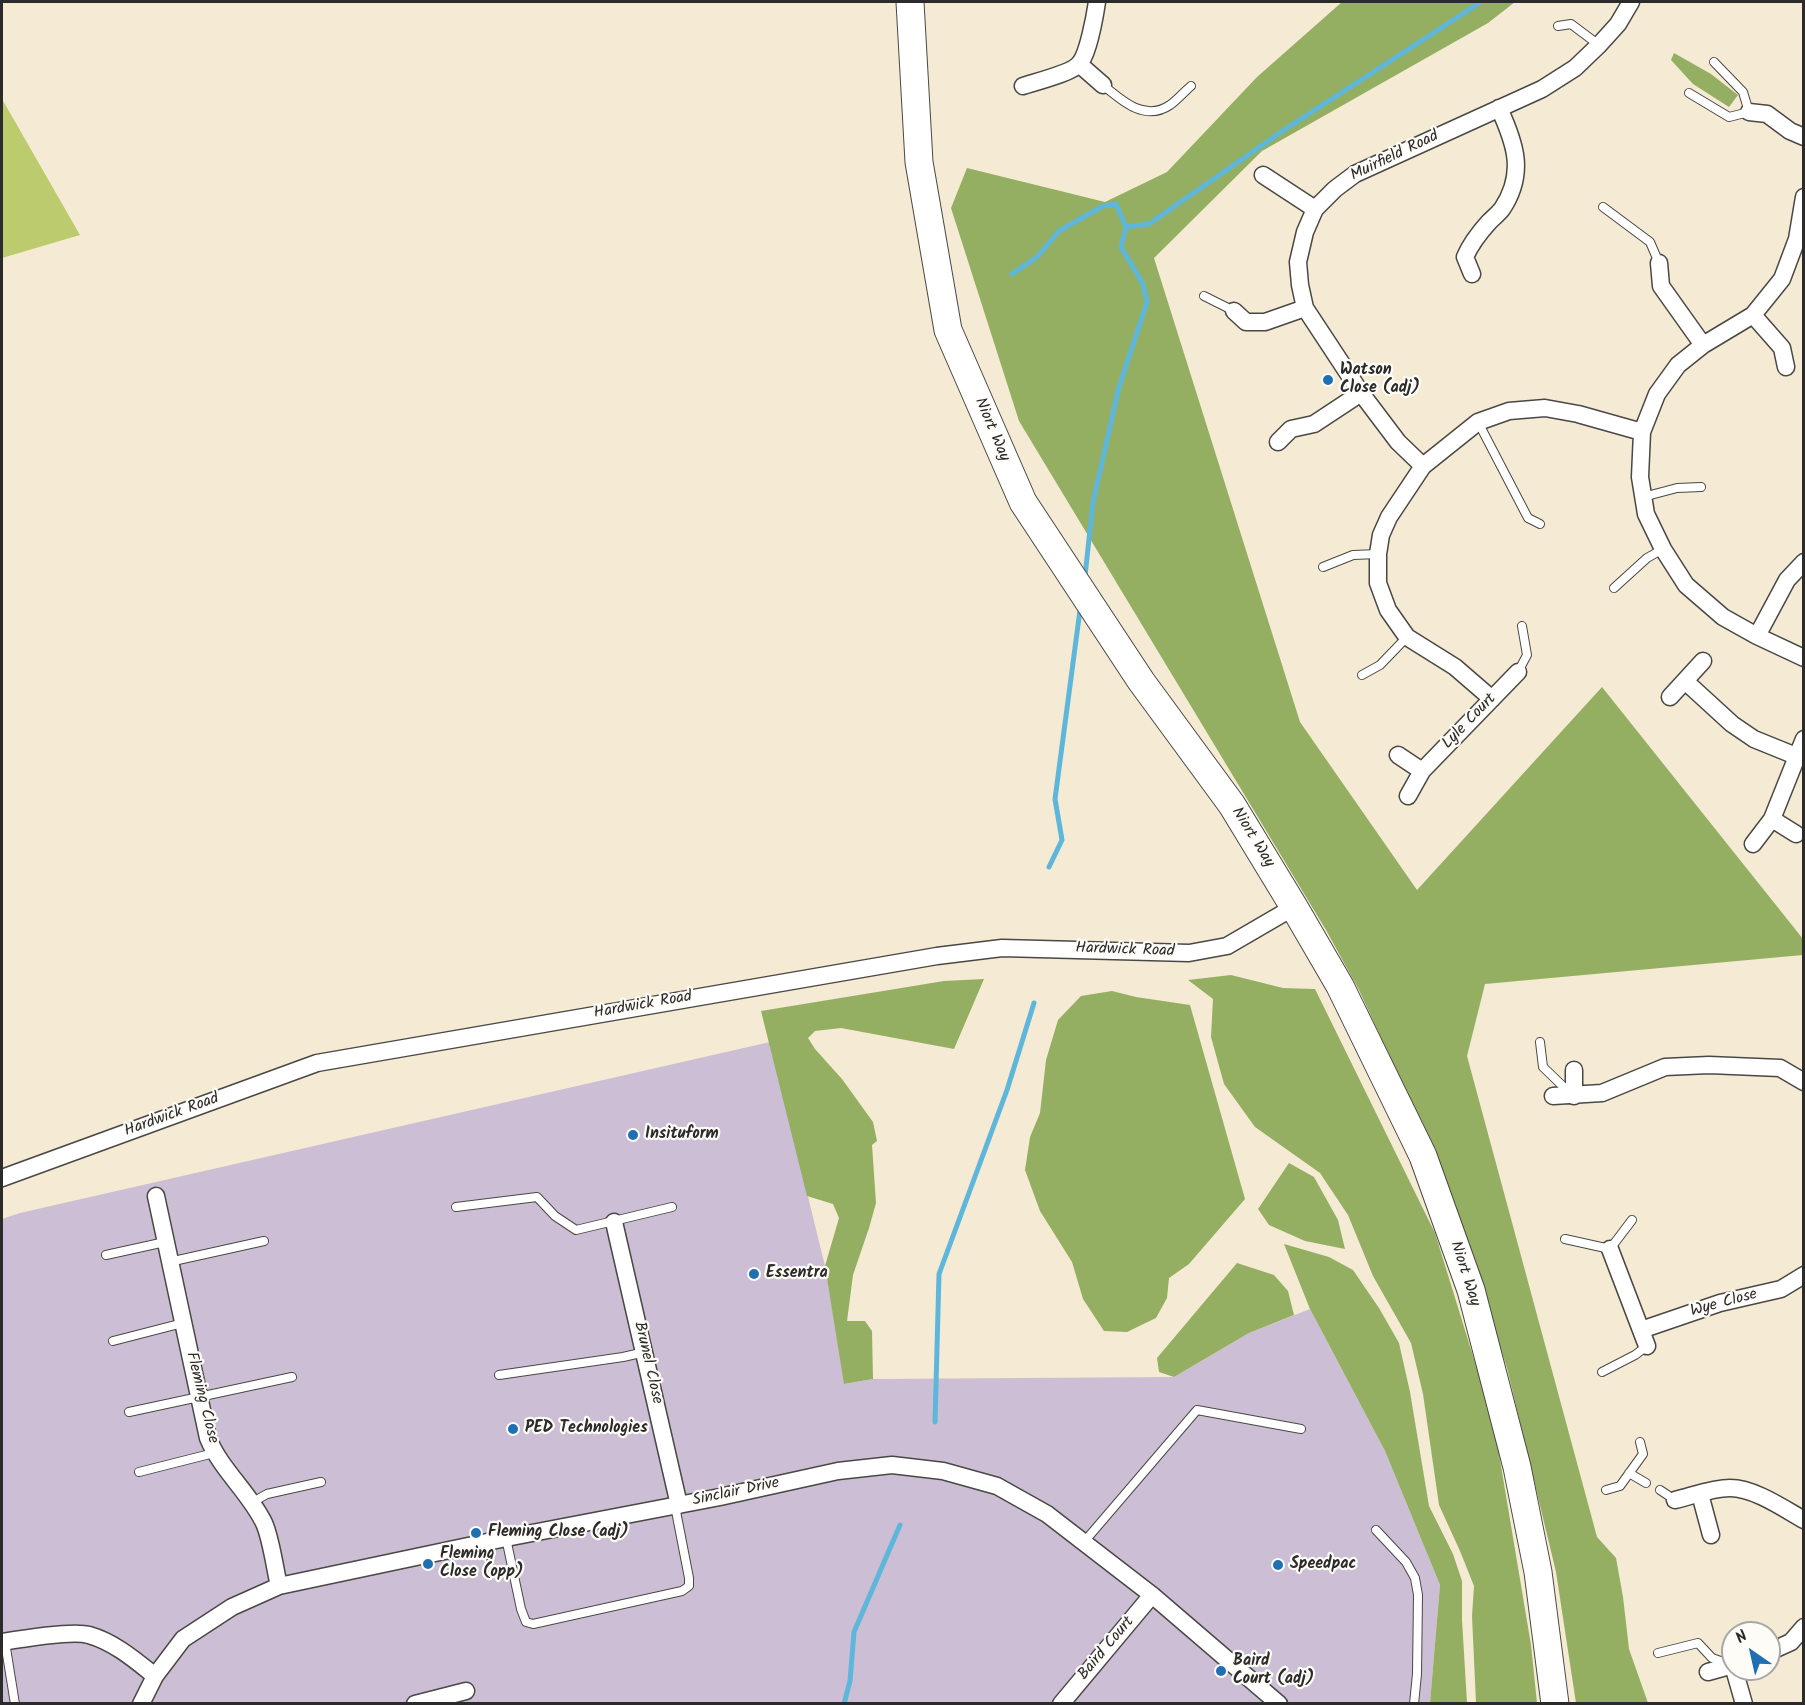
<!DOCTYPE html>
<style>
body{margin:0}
#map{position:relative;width:1805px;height:1705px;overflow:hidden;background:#f5ead3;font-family:Kalam,sans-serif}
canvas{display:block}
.frame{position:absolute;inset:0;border:3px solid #2b2b2b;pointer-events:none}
.north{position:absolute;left:1721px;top:1621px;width:60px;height:60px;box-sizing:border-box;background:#fdfcf7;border:2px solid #a9a8a5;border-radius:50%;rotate:326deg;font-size:16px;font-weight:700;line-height:24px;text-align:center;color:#2b2b2b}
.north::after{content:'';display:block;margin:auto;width:21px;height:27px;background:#1f6fb2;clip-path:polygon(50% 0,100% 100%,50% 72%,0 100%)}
</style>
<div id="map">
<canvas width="1805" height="1705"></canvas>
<div class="frame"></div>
<div class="north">N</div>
</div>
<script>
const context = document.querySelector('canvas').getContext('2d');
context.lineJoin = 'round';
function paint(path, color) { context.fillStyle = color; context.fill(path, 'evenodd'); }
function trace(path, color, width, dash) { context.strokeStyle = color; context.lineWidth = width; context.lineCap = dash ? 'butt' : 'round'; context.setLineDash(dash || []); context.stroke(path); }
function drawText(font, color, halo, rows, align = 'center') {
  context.font = font + ' Kalam,sans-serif'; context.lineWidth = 4.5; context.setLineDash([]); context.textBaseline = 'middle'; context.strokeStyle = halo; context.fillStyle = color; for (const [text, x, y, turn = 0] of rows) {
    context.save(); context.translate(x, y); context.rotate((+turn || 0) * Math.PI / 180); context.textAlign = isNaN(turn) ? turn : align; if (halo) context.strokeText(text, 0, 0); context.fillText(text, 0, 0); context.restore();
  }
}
paint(new Path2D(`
 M 770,1042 L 825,1266 L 845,1384 L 873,1379 L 1174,1377 L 1249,1333 L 1310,1309 L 1385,1451 L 1440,1585 L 1430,1703 L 2,1703 L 2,1219 L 20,1213 Z`), '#ccbed4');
paint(new Path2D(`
 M 2,99 L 80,235 L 2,258 Z`), '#bbcb6e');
paint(new Path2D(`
 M 1342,2 L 1515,2 L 1488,23 L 1262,151 L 1154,258 L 1300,722 L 1417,890 L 1602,687 L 1803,939 L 1803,955 L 1485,984 L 1467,1056 L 1597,1537 L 1616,1558 L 1623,1597 L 1629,1649 L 1648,1703 L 1576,1703 L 1556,1572 L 1507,1368 L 1444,1175 L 1359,990 L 1326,930 L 1019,421 L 951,208 L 967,168 L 1105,202 L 1167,172 L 1257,77 Z
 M 1674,53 L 1711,74 L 1738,95 L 1729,107 L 1693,84 L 1671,60 Z
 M 1231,975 L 1283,988 L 1315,989 L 1435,1233 L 1494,1424 L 1531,1645 L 1537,1703 L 1476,1703 L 1472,1616 L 1474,1586 L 1460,1551 L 1439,1505 L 1423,1394 L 1411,1343 L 1373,1276 L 1348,1215 L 1320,1173 L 1255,1127 L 1224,1084 L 1211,1037 L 1213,999 L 1188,980 Z
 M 984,979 L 954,1049 L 841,1028 L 815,1031 L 808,1038 L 815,1049 L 842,1079 L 873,1122 L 877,1141 L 872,1145 L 876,1203 L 869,1228 L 853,1275 L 847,1321 L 865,1321 L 872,1331 L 873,1379 L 844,1384 L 825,1266 L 839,1218 L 833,1204 L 807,1196 L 761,1011 L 944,981 Z
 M 1112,991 L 1136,997 L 1190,1005 L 1245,1199 L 1189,1264 L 1169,1278 L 1167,1298 L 1156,1318 L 1127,1332 L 1104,1331 L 1083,1299 L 1072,1262 L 1040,1211 L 1025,1170 L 1030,1137 L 1040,1113 L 1046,1060 L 1058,1020 L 1081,996 Z
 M 1289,1163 L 1314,1177 L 1338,1220 L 1345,1249 L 1305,1241 L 1269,1225 L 1258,1209 Z
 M 1284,1244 L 1329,1257 L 1353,1270 L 1379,1308 L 1399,1343 L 1410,1392 L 1429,1506 L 1453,1554 L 1462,1581 L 1462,1620 L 1467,1703 L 1430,1703 L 1440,1585 L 1385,1451 L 1310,1309 Z
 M 1237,1263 L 1274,1275 L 1288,1291 L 1294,1315 L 1249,1333 L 1174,1377 L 1159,1372 L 1157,1358 Z`), '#94af61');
trace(new Path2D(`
 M 1012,274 L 1037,257 L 1059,231 L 1103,206 L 1116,204 L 1126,227
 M 1085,576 L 1093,502 L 1119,387 L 1147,302 L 1143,284 L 1121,247 L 1126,227 L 1149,224 L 1284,130 L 1481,2
 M 1049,867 L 1062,840 L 1055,799 L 1080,610
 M 935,1422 L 939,1274 L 1007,1090 L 1034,1003
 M 844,1704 L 850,1681 L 854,1632 L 900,1525`), '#5eb7db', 5);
const service = new Path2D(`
 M 1558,26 L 1571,24 L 1599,45
 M 1103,85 C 1122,101 1145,122 1170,105 C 1177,100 1184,92 1191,86
 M 1689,93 L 1729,117 L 1749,112 L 1743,92 L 1714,62
 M 1603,207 L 1650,242 L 1659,263
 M 1204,296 L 1234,311
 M 1478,422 L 1528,518 L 1540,524
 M 1643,497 L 1677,488 L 1701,487
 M 1323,567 L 1353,555 L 1378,554
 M 1614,588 L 1647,558 L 1663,549
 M 1518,672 L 1527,655 L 1522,626
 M 1362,675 L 1380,665 L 1407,637
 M 1540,1042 L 1543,1067 L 1572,1095
 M 456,1207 L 537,1197 L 555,1216 L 576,1230 L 672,1207
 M 1565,1239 L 1610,1249 L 1632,1220
 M 106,1255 L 165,1242
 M 169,1262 L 264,1241
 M 113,1341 L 183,1323
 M 1602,1372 L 1635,1355 L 1647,1346
 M 499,1375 L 623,1357 L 645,1352
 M 129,1412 L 292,1377
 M 139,1472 L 214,1453
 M 1629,1473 L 1646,1483
 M 1606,1490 L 1620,1486 L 1643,1454 L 1640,1442
 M 1660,1490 L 1675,1500
 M 251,1503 L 267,1494 L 321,1482
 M 1376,1530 L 1406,1562 L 1415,1578 L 1418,1595 L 1417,1674 L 1414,1704
 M 506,1538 L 521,1609 L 526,1622 L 533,1624 L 682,1591 L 689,1586 L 689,1578 L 675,1506
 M 1084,1542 L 1197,1410 L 1301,1429
 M 5,1642 L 15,1704
 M 1658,1653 L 1698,1643 L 1712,1658 L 1729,1664`);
const minor = new Path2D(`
 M 1079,64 L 1103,85
 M 1023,86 C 1035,82 1072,73 1079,64 C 1088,55 1095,15 1097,2
 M 1749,112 L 1767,114 L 1790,131 L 1804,137
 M 1263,175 L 1315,209
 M 1804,197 L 1797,239 L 1782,279 L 1753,315 L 1703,345 L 1678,365 L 1657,394 L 1642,432 L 1640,477 L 1646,514 L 1663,549 L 1686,585 L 1723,617 L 1757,636 L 1804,658
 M 1659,263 L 1661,286 L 1703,345
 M 1472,274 L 1465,257 C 1471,243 1479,233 1489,222 C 1493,218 1498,214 1502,209 C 1526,173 1515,143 1499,108
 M 1234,311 L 1246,322 L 1265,322 L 1305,308
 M 1753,315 L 1782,348 L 1786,367
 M 1278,442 L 1291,429 L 1314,424 L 1361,393
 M 1423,466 L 1398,442 L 1361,393 L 1305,308 L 1300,285 L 1298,262 L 1305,232 L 1315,209 L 1335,189 L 1355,174 L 1542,89 L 1575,68 L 1599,45 L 1618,24 L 1631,2
 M 1757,636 L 1787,580 L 1804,562
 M 1685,681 L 1732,724 L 1754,739 L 1796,756
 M 1670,697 L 1703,661
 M 1492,699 L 1455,667 L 1407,637 L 1388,610 L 1378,583 L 1378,554 L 1381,535 L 1389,517 L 1423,466 L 1478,422 L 1509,411 L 1545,408 L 1578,414 L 1642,432
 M 1398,755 L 1422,771
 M 1408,796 L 1422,771 L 1518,672
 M 1772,819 L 1796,834
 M 1753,844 L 1772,819 L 1804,739
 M 1553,1096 L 1602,1093 L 1665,1067 L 1709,1065 L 1780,1068 L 1804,1082
 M 1574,1096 L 1574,1070
 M 2,1178 L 317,1063 L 937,956 L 1002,948 L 1189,953 L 1227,946 L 1294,907
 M 156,1196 L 208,1438 C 221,1470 249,1492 264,1523 C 271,1538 275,1569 279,1586
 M 614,1222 L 679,1505
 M 1610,1249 L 1647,1346
 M 1641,1330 L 1720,1303 L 1781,1289 L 1804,1275
 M 1700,1494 L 1711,1535
 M 1675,1500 C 1692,1496 1712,1488 1730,1488 C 1754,1488 1783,1508 1804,1520
 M 2,1642 C 20,1639 73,1630 89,1635 C 114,1642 135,1660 155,1676
 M 1769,1652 L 1791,1642 L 1804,1627
 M 1734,1669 L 1744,1704
 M 1708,1672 L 1733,1665
 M 141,1704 L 155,1676 L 183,1639 L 232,1607 L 279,1586 L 506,1538 L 720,1497 L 838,1471 L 892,1465 L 943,1471 L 997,1486 L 1047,1514 L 1152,1595 L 1279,1704
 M 415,1704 L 466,1691
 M 1061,1704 L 1152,1595`);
const trunk = new Path2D(`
 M 910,2 L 919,162 L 948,330 L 1023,502 L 1141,681 L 1232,805 L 1294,907 L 1340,986 L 1423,1156 L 1471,1290 L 1517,1467 L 1538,1572 L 1555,1704`);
trace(service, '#494844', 10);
trace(minor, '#494844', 19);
trace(trunk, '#494844', 29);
trace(service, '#fff', 8);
trace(minor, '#fff', 16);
trace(trunk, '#fff', 27);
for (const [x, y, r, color] of [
 [1328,380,6,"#1f6fb2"],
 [633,1135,6,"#1f6fb2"],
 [754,1274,6,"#1f6fb2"],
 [513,1429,6,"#1f6fb2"],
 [476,1533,6,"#1f6fb2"],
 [428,1564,6,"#1f6fb2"],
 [1278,1565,6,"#1f6fb2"],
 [1221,1671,6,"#1f6fb2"]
]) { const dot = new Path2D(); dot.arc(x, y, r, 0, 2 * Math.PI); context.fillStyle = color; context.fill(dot); trace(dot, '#fdfcf7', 2); }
drawText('16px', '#2b2b2b', '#fdfcf7', [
 ["Muirfield Road",1395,157,-26],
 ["Niort Way",991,430,67],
 ["Lyle Court",1470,722,-46],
 ["Niort Way",1252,838,58],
 ["Hardwick Road",1125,951,2],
 ["Hardwick Road",643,1006,-10],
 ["Hardwick Road",172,1116,-20],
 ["Niort Way",1464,1274,72],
 ["Wye Close",1724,1304,-15],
 ["Brunel Close",647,1363,77],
 ["Fleming Close",201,1398,76],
 ["Sinclair Drive",736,1493,-12],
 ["Baird Court",1107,1649,-50]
]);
drawText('bold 16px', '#2b2b2b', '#fdfcf7', [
 ["Watson",1340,371],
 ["Close (adj)",1340,389],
 ["Insituform",645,1135],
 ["Essentra",766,1274],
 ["PED Technologies",525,1429],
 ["Fleming Close (adj)",488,1533],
 ["Fleming",440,1555],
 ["Close (opp)",440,1573],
 ["Speedpac",1290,1565],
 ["Baird",1233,1662],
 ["Court (adj)",1233,1680]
], 'left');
</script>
